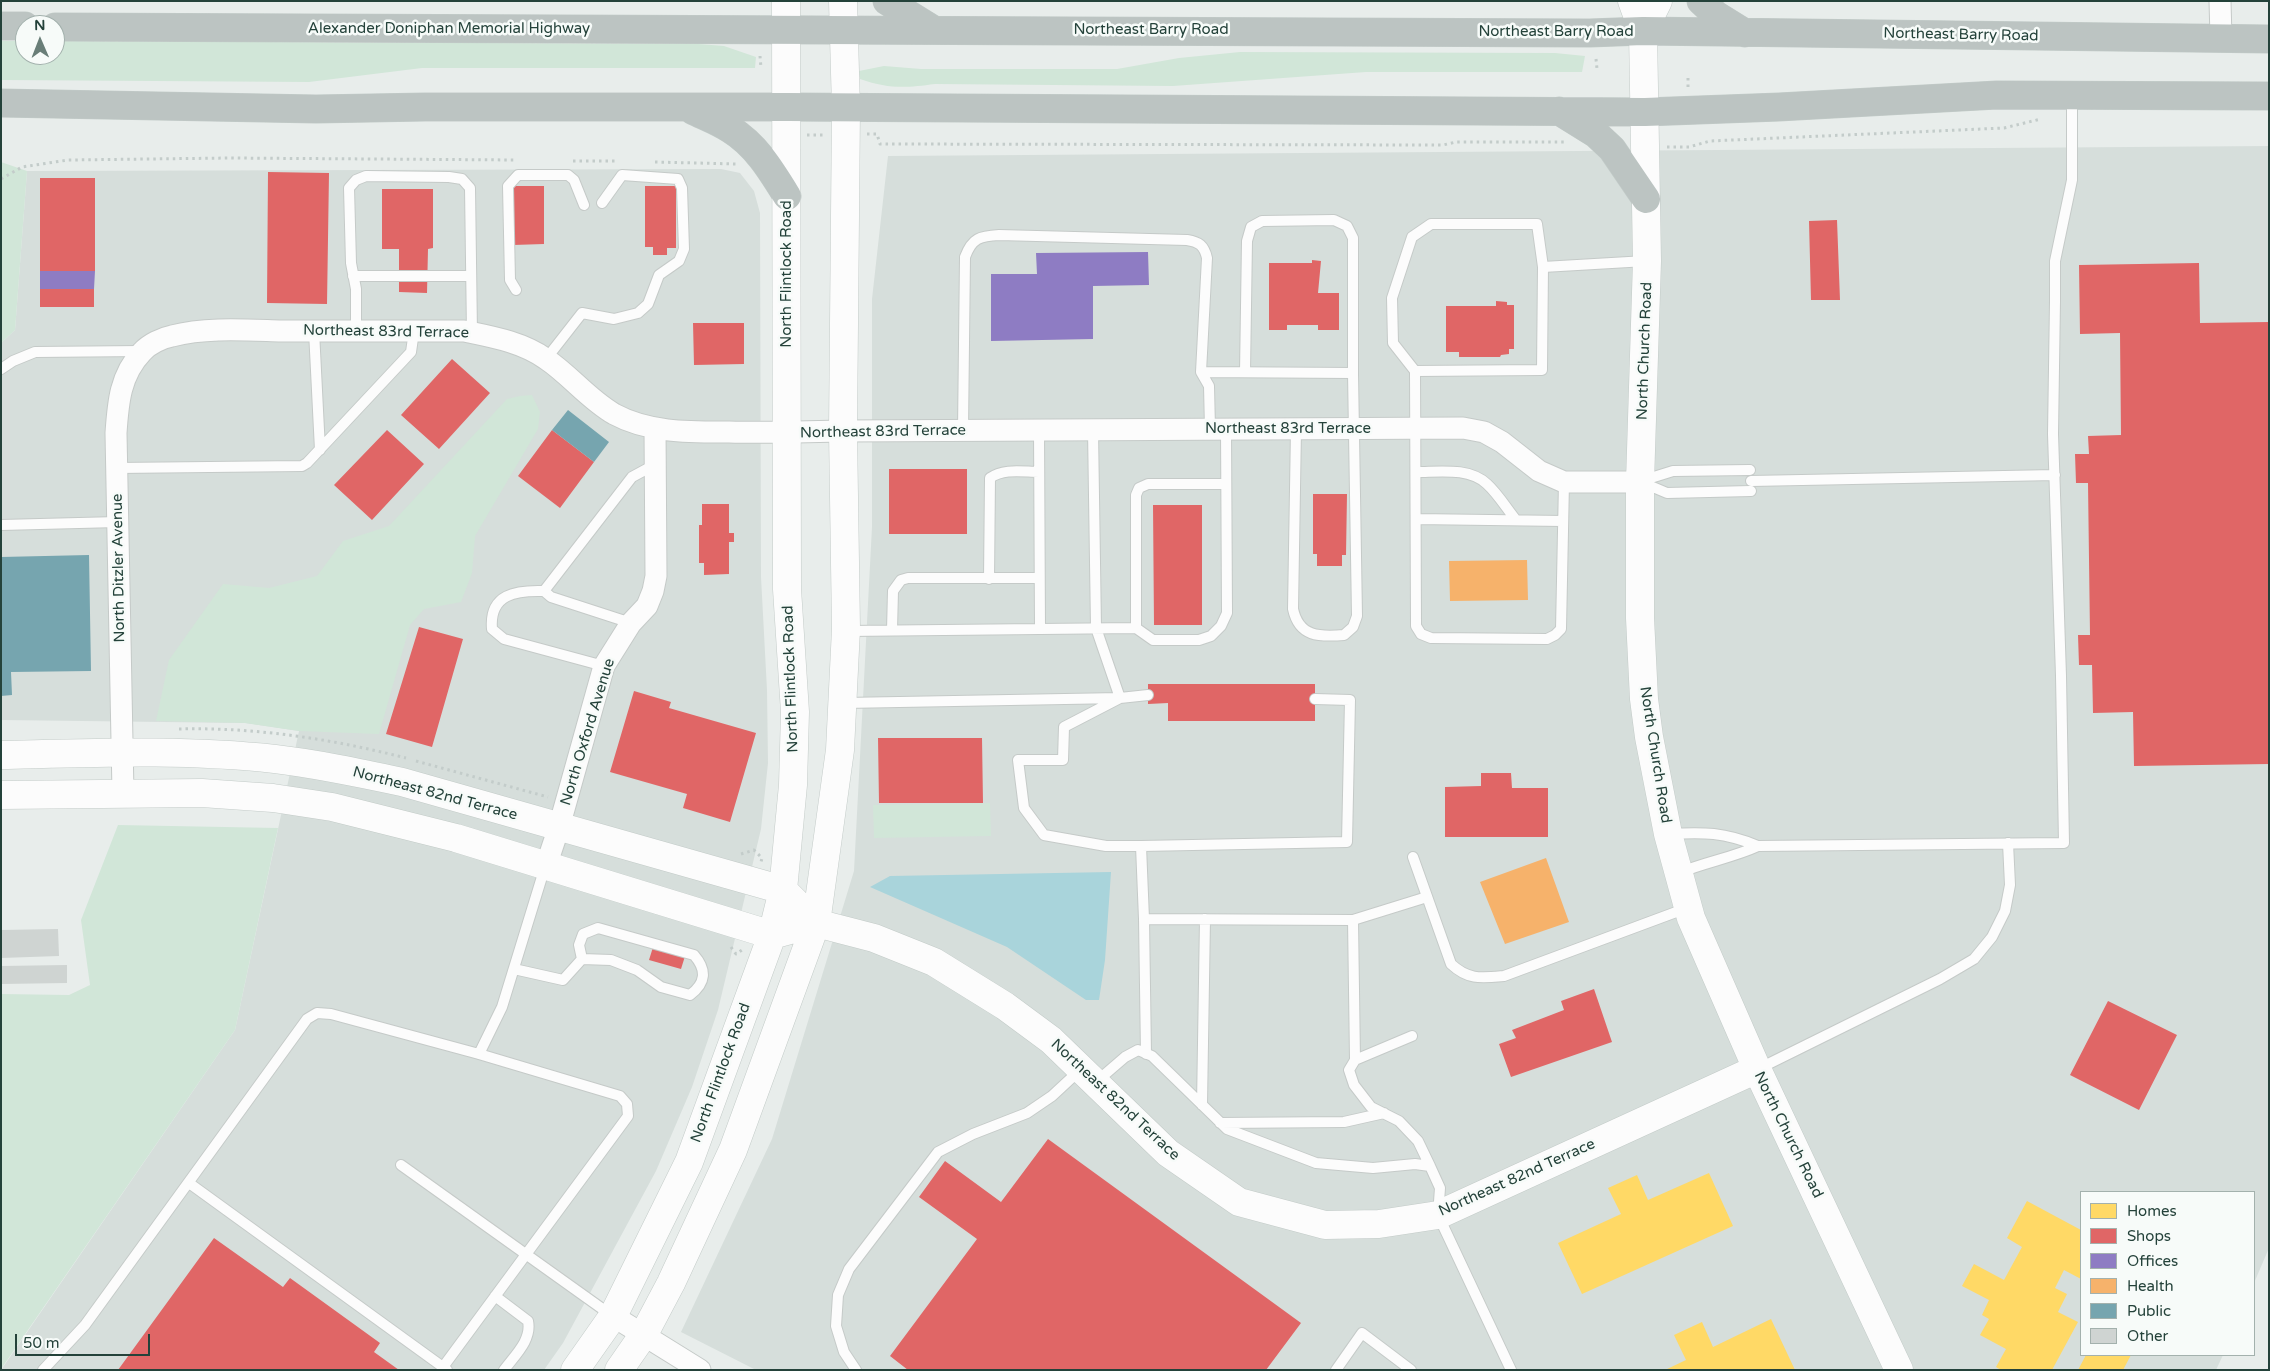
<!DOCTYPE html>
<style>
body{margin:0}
#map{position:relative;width:2270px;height:1371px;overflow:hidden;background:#e8edeb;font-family:"Varela Round",sans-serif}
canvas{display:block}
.frame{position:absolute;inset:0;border:2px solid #24423a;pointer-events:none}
.legend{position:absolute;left:2080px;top:1191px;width:175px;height:165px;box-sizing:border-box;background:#f7fbf9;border:1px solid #a3b1ad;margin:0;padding:6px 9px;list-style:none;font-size:15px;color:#24423a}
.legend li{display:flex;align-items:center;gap:10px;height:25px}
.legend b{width:25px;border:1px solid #a3b1ad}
.north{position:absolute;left:15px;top:15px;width:50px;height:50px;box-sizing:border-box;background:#f7fbf9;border:1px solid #a3b1ad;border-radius:50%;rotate:359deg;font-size:14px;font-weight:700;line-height:20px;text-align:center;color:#24423a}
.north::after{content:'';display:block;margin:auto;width:18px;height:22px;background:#697e78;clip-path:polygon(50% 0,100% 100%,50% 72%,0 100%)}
.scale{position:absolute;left:15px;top:1334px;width:135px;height:22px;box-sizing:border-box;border:2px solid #24423a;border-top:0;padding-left:6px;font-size:15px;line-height:18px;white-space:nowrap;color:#24423a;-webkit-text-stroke:4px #f7fbf9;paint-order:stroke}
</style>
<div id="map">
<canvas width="2270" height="1371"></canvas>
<div class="frame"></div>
<ul class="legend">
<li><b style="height:14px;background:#ffd966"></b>Homes</li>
<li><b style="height:14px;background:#e06666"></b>Shops</li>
<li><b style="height:14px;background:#8e7cc3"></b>Offices</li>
<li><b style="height:14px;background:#f6b26b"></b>Health</li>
<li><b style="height:14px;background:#76a5af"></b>Public</li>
<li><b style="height:14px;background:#cfd4d2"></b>Other</li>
</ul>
<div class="north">N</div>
<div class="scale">50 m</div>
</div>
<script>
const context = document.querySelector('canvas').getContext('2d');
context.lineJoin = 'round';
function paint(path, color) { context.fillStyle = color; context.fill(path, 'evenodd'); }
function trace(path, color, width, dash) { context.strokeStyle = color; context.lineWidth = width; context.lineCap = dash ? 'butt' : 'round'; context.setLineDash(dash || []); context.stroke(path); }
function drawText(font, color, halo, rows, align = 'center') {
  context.font = font + ' "Varela Round",sans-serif'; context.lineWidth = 5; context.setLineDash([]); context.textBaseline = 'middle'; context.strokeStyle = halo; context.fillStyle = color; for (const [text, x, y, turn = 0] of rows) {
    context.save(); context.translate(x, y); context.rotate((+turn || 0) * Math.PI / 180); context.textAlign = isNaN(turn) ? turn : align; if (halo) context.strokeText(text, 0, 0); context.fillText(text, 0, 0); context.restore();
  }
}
paint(new Path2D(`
 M 2269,146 L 2269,1248 L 2254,1283 L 2254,1192 L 2081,1192 L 2081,1355 L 2223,1355 L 2216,1370 L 756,1370 L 681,1332 L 772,1139 L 854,871 L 872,527 L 872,299 L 888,156 Z
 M 721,169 L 740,173 L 754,191 L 760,213 L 761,577 L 767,690 L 768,763 L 761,829 L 718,1010 L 692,1087 L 656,1171 L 563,1343 L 544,1370 L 1,1370 L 235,1030 L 299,731 L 245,723 L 1,720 L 1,343 L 15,330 L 27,171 Z`), '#d6dedb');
paint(new Path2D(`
 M 1,41 L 25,41 L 25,55 L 55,55 L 55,41 L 699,44 L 724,46 L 756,57 L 755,68 L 422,68 L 309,82 L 1,80 Z
 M 1240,52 L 1555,53 L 1585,56 L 1582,72 L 1366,72 L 1173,86 L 935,84 C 905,88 889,89 860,79 L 859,71 L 884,66 L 921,69 L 1117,69 L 1179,58 Z
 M 1,162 L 27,171 L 15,330 L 1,343 Z
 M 532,395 L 540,412 L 538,429 L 475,536 L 472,573 L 461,602 L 424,609 L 410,625 L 379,734 L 299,731 L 245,723 L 156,721 L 169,660 L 223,584 L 269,588 L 317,576 L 343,541 L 389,526 L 507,399 L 520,396 Z
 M 990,803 L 991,836 L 874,838 L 873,805 Z
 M 118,825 L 278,828 L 235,1030 L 1,1369 L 1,994 L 69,995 L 90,985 L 81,920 Z`), '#d1e6d8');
paint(new Path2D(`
 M 1111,872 L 1105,960 L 1099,1000 L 1086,1000 L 1007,947 L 870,887 L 890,876 Z`), '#a9d4db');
paint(new Path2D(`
 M 1709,1173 L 1733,1226 L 1582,1294 L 1558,1243 L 1621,1214 L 1608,1188 L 1637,1175 L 1648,1200 Z
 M 2027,1201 L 2081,1230 L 2081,1279 L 2064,1270 L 2055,1288 L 2067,1294 L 2058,1312 L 2078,1322 L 2052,1370 L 2001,1370 L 1996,1367 L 2006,1349 L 1980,1335 L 1989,1319 L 1982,1315 L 1989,1300 L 1962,1286 L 1974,1264 L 2004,1280 L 2022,1247 L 2007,1238 Z
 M 1771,1319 L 1795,1370 L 1665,1370 L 1686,1360 L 1674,1335 L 1702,1322 L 1713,1347 Z
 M 2086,1355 L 2131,1355 L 2123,1370 L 2078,1370 Z`), '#ffd966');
paint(new Path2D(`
 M 268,172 L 329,173 L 327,304 L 267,303 Z
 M 40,178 L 95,178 L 95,271 L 40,271 Z
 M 513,186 L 544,186 L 544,244 L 513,245 Z
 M 645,186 L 676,186 L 676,248 L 667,248 L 667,255 L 653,255 L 653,247 L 645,247 Z
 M 382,189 L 433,189 L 433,248 L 428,249 L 427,293 L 399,292 L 399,249 L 382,249 Z
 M 1837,220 L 1840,300 L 1811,300 L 1809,221 Z
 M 1312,260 L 1321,261 L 1318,293 L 1339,293 L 1339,330 L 1318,330 L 1318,325 L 1287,325 L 1287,330 L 1269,330 L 1269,263 L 1312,263 Z
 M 2199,263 L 2200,323 L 2269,322 L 2269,764 L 2134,766 L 2133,712 L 2093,713 L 2092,665 L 2079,665 L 2078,635 L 2090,635 L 2088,483 L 2076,483 L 2075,454 L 2089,454 L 2088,436 L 2121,435 L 2120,333 L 2080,334 L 2079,265 Z
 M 40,289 L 94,289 L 94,307 L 40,307 Z
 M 1496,301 L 1507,302 L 1507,305 L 1514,305 L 1514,349 L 1509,349 L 1509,354 L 1501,355 L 1500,357 L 1459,357 L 1459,352 L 1446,352 L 1446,306 L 1496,306 Z
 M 693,323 L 744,323 L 744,364 L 694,365 Z
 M 452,359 L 490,393 L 439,449 L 401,415 Z
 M 387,430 L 424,464 L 372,520 L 334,485 Z
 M 552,430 L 594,462 L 560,508 L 518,476 Z
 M 889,469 L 967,469 L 967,534 L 889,534 Z
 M 1313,494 L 1347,494 L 1346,555 L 1342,555 L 1342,566 L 1317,566 L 1317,554 L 1313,554 Z
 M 702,504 L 729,504 L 729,533 L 734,533 L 734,542 L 729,542 L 729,574 L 704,575 L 704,563 L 699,563 L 699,525 L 702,525 Z
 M 1153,505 L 1202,505 L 1202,625 L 1154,625 Z
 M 419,627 L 463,639 L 432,747 L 386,734 Z
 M 1148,684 L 1315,684 L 1315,721 L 1168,721 L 1168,703 L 1148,704 Z
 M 634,691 L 671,702 L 669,708 L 756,733 L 730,822 L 683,808 L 687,794 L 610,772 Z
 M 878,738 L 982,738 L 983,803 L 879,803 Z
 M 1481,773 L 1511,773 L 1512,788 L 1548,788 L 1548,837 L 1445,837 L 1445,787 L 1481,786 Z
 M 654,944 L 686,953 L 681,969 L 649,960 Z
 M 1594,989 L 1612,1042 L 1511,1077 L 1499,1044 L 1516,1038 L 1512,1030 L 1564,1010 L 1561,1001 Z
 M 2108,1001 L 2177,1035 L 2139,1110 L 2070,1075 Z
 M 1048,1139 L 1301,1323 L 1266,1370 L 908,1370 L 890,1356 L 977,1239 L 919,1197 L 945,1161 L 1001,1202 Z
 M 214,1238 L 283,1287 L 290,1278 L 380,1343 L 374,1352 L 399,1370 L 118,1370 Z`), '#e06666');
paint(new Path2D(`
 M 1148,252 L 1149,285 L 1093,286 L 1093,339 L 991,341 L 991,274 L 1037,274 L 1036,253 Z
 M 40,271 L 95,271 L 94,289 L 40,289 Z`), '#8e7cc3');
paint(new Path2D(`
 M 1527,560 L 1528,600 L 1450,601 L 1449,561 Z
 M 1546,858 L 1569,922 L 1505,944 L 1480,882 Z`), '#f6b26b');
paint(new Path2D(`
 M 568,410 L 609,442 L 594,462 L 552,430 Z
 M 89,555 L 91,671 L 11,672 L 12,695 L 1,696 L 1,557 Z`), '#76a5af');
paint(new Path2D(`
 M 58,929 L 59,956 L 1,958 L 1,930 Z
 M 67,965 L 67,983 L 1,984 L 1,966 Z`), '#cfd4d2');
const lane = new Path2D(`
 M 353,276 L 471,276
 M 516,290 L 510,280 L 508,186 L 518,175 L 568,175 L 574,180 L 584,205
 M 314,331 L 320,450
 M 356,331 L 356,289 L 351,263 L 349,188 L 356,180 L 366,176 L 449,177 L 462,179 L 470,188 L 472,333
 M 546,359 L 582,313 L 614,319 L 638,313 L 648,304 L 659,275 L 679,261 L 684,249 L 682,188 L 678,179 L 622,175 L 602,203
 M 1,369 L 13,361 L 35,352 L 142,351
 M 1415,371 L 1542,370 L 1543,267
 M 1201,372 L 1353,373 L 1357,616 L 1353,627 L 1344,635 C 1319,637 1299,637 1293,609 L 1296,429
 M 1245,372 L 1247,241 L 1251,227 L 1262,221 L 1334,220 L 1347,226 L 1353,238 L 1353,373
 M 963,430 L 965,257 C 972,238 980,236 999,235 L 1187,240 C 1199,242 1204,245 1207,258 L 1201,372 L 1209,386 L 1210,429
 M 1039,430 L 1040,629
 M 117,468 L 302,466 L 307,463 L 411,352 L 414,331
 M 1416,472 C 1439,472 1469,467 1487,484 C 1498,494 1507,509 1516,520
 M 1641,481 L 1673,471 L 1750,470
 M 1751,481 L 2055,475
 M 1564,482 L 1561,629 L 1555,635 L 1547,639 L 1431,638 L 1421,634 L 1416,626 L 1415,371 L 1393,343 L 1392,298 L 1412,237 L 1431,224 L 1537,224 L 1543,267 L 1646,261
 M 1641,482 L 1667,493 L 1751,491
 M 1416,519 L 1563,521
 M 1,525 L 118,522
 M 989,579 L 990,478 C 1004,468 1023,472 1039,472
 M 544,591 C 516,590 489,594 492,629 L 504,639 L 604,666
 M 631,623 L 551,597 L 544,591 L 632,477 L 656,464
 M 1136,628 L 1136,495 L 1139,488 L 1148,484 L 1226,484
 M 892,630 L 893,591 L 901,580 L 908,578 L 1039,578
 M 847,631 L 1136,628 L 1153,640 L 1199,640 L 1211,636 L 1221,626 L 1227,613 L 1226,429
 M 844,703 L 1120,698 L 1096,628 L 1093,430
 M 1668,834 C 1704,832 1724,832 1758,846
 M 1141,846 L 1106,846 L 1044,835 L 1024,808 L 1018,760 L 1063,760 L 1064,727 L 1120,698 L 1148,695
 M 1413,857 L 1451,964 C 1468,980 1481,978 1504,976 L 1687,908
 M 1679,873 C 1705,862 1732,858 1758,846 L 2064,843 L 2061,676 L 2053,434 L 2055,301 L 2055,261 L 2072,180 L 2072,97
 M 1144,919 L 1141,846 L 1347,842 L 1350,700 L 1315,699
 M 1353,920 L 1355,1060
 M 514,969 L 563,980 L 582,959 L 611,960 L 637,970 L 661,987 L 690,995 C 706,983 707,970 694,955 L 598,928 L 583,934 L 579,945 L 582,959
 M 1412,1036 L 1355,1060 L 1349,1070 L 1354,1085 L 1371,1107 L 1399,1121 L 1418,1141 L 1430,1166
 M 479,1054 L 502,1007 L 545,867
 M 1146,1054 L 1144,919 L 1353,920 L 1427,897
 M 1758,1069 L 1940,979 L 1974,959 L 1992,937 L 2005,911 L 2010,885 L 2008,843
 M 1096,1082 L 1125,1057 L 1138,1050 L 1152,1056 L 1227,1129 L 1316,1163 L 1373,1168 L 1415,1164 L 1430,1166 L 1440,1188 L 1438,1215 L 1511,1370
 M 1202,1105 L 1205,919
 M 1220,1123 L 1344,1122 L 1384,1113
 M 401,1165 L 611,1315
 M 189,1183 L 443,1367
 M 495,1296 L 528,1321 C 532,1340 515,1355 504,1370
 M 43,1370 L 85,1325 L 307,1019 L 317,1013 L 331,1014 L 479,1054 L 620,1096 L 627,1104 L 628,1116 L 443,1367 L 447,1370
 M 856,1370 L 844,1352 L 836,1326 L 838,1295 L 849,1269 L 938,1152 L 973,1134 L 1027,1113 L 1052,1096 L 1080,1070
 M 1336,1370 L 1362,1333 L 1411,1370`);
const street = new Path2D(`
 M 2220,1 L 2221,38
 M 123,793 L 116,433 C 118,403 120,375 142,352 C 149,344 162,338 172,336 C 206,327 246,330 282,331 C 342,331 403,331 464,331 C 493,337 522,342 546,359 C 570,375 588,399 614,414 C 649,433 690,432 729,432 C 767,433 805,432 843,431 L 1463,428 L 1484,432 L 1502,442 L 1539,471 L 1564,482 L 1640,482
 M 546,866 L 559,827 L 604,666 L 631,623 L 647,606 L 653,591 L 656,576 L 655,428
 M 613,1316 L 700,1370`);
const secondary = new Path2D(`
 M 1632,1 L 1643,31 L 1647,261 L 1640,482 L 1640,618 L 1644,699 L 1649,737 L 1668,834 L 1691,918 L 1757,1069 L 1899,1370
 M 1643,31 L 1658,1
 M 1,755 C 92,753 185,749 275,759 C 318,764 360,773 402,782 L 783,890 L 816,923 L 874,938 L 934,962 L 1005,1006 L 1051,1040 L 1168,1153 L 1239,1202 L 1325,1225 L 1379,1224 L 1438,1215 L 1757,1069
 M 1,795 L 202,793 L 273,798 L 332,807 L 456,838 L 772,935 L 790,930
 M 575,1370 L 613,1316 L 689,1162 L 772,935 L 783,890 L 793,785 L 795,712 L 787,589 L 786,1
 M 619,1370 L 644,1334 L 671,1283 L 733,1150 L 816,923 L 840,750 L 846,629 L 843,431 L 846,108 L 843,1`);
const highway = new Path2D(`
 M 887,1 L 934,30
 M 1701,1 L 1716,15 L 1745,33
 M 1,26 L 25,26
 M 55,27 C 567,33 1079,30 1590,33 L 1643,31 L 2269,39
 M 1,103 L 316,109 L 425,107 L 787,107 L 1645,112 L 1779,107 L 1997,95 L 2269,96
 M 692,110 C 704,116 718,121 730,129 C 756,145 771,170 787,196
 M 1559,111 L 1596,134 L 1612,149 L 1646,199`);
trace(lane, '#c5cac8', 12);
trace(street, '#c5cac8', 23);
trace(secondary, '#c3cbc8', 29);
trace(highway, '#c3ccc9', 29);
trace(new Path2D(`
 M 760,56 L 761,68
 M 1596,59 L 1597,69
 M 1688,87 L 1688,76
 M 867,134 L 877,134 L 880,144 L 1443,145 L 1456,142 L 1565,142
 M 807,135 L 823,135
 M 1667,147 L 1689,147 L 1710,141 L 2004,128 L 2041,119
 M 573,161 L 617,161
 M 655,162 L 737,164
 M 1,179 L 22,167 L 68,160 L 229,158 L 517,160
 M 179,729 C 255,727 332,739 406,758
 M 416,761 L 548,797
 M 741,854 L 754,850 L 762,858 L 761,862
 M 731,947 L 736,954 L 742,950`), '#c3ccca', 3, [2.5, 4]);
trace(lane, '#fcfcfc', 10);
trace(street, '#fcfcfc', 21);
trace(secondary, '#fcfcfc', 28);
trace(highway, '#bcc4c2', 28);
drawText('15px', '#24423a', '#f7fbf9', [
 ["Alexander Doniphan Memorial Highway",449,29],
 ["Northeast Barry Road",1151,30],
 ["Northeast Barry Road",1556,32],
 ["Northeast Barry Road",1961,35,1],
 ["North Flintlock Road",787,274,-90],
 ["Northeast 83rd Terrace",386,332,1],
 ["North Church Road",1645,351,-88],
 ["Northeast 83rd Terrace",1288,429],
 ["Northeast 83rd Terrace",883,432,-1],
 ["North Ditzler Avenue",119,568,-91],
 ["North Flintlock Road",791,679,-92],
 ["North Oxford Avenue",588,732,-73],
 ["North Church Road",1655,755,81],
 ["Northeast 82nd Terrace",435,794,15],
 ["North Flintlock Road",721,1073,-70],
 ["Northeast 82nd Terrace",1115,1100,43],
 ["North Church Road",1788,1135,64],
 ["Northeast 82nd Terrace",1517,1178,-24]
]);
</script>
